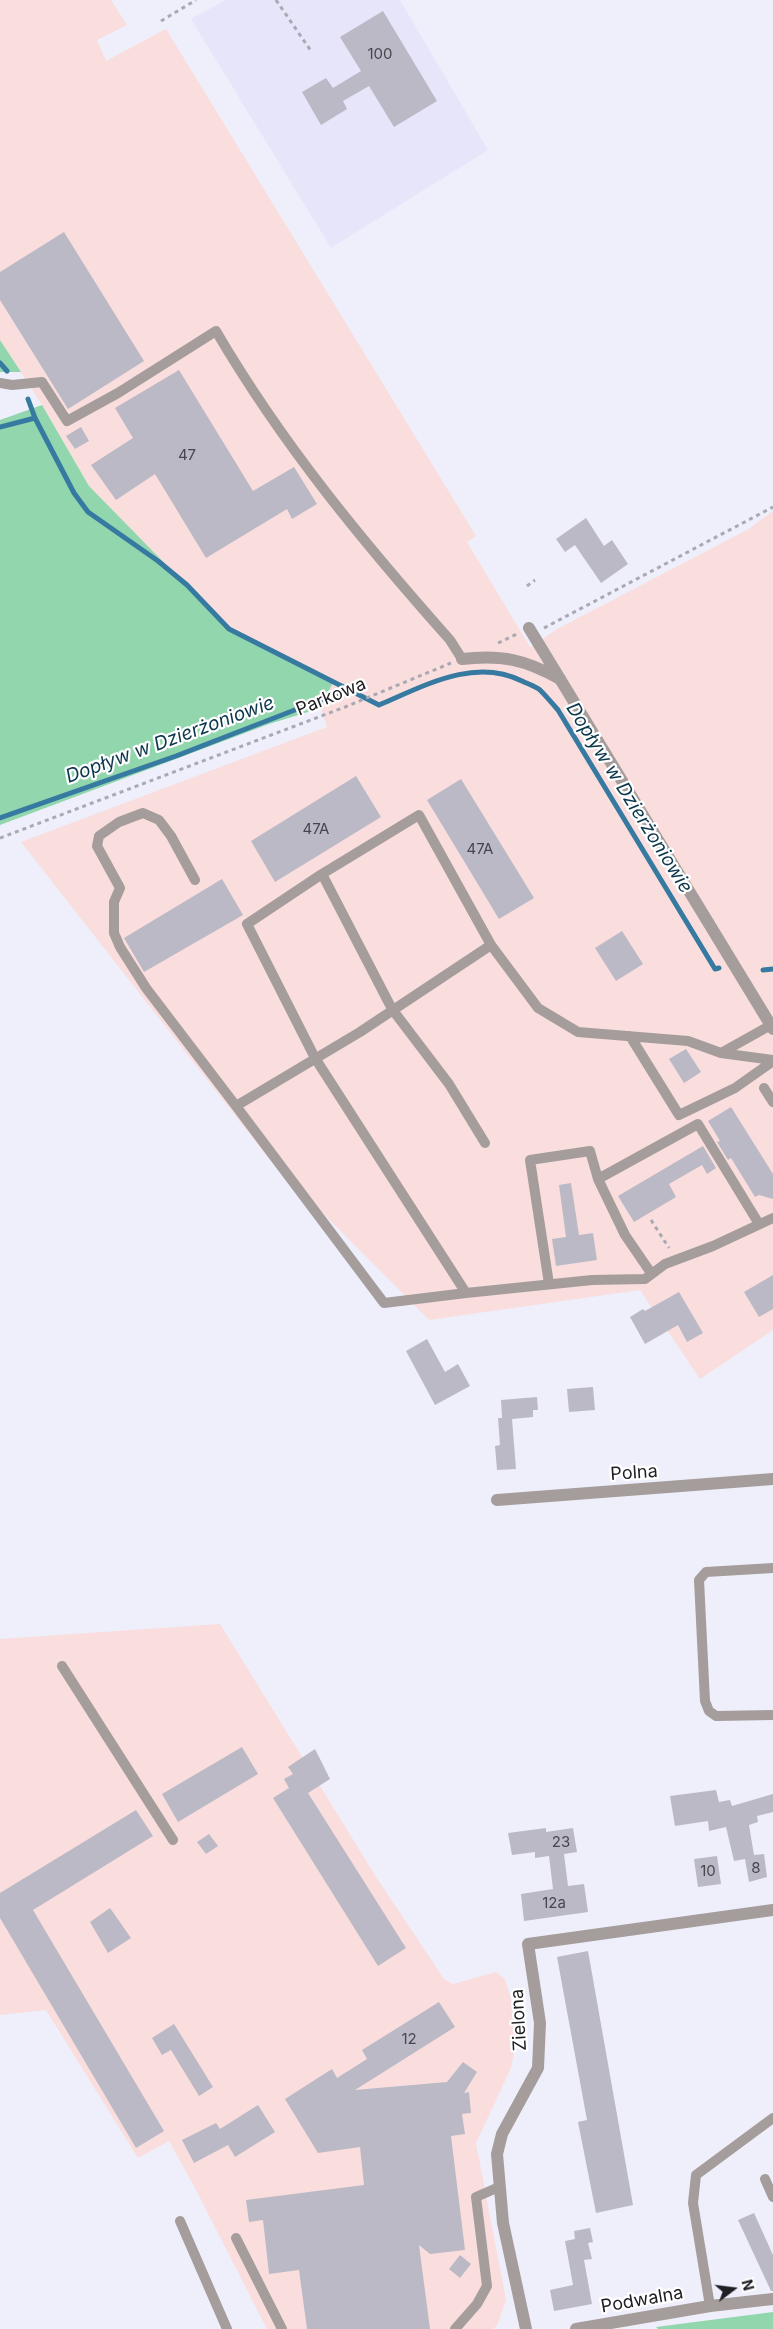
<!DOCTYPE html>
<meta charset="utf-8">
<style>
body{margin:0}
#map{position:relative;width:773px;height:2329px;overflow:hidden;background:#efeefb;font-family:Inter,sans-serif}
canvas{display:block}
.north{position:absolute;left:708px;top:2264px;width:50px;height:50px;-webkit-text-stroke:4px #fff;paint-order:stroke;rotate:75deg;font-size:14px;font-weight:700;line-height:20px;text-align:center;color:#202024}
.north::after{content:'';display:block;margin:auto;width:18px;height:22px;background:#202024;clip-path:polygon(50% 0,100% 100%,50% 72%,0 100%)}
</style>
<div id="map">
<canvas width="773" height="2329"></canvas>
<div class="north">N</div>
</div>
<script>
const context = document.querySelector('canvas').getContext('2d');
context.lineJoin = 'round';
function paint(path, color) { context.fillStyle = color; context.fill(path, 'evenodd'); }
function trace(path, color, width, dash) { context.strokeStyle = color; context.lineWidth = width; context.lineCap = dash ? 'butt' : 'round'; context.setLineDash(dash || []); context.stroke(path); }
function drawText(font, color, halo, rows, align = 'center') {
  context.font = font + ' Inter,sans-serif'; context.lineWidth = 4.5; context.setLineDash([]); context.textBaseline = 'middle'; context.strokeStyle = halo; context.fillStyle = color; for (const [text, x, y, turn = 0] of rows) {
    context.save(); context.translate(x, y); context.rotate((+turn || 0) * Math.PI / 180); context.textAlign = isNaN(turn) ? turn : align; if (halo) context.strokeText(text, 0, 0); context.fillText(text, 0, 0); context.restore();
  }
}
paint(new Path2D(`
 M 226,0 L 400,0 L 488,150 L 331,248 L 191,19 Z`), '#e7e5fa');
paint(new Path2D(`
 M 0,0 L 111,0 L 127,25 L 97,40 L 106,61 L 166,29 L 476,536 L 467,542 L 530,647 L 559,628 L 747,530 L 773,511 L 773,1330 L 700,1379 L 640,1290 L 429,1320 L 270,1160 L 21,842 L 327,727 L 321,708 L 333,680 L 229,629 L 89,486 L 42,405 L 0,340 Z
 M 220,1624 L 378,1880 L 444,1979 L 453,1984 L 496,1972 L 505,1979 L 519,2027 L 511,2068 L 476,2143 L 506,2300 L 497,2326 L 492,2329 L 267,2329 L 195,2188 L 169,2141 L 138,2158 L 46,2010 L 0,2015 L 0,1639 Z`), '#f9dedd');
paint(new Path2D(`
 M 0,340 L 21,372 L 0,372 Z
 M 42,405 L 89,486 L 229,629 L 334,680 L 321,708 L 269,724 L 0,825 L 0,420 Z
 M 773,2312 L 773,2329 L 658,2329 L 656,2327 Z`), '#92d6ad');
trace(new Path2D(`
 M 0,363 L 7,371
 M 28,399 L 35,418 L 74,493 L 88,512 L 158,561 L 187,585 L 229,629 L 379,705 C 424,686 474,657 522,681 C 528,684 535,686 540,690 C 546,696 552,703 558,710 L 715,969 L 719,968
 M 0,427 L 35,418
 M 0,818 L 176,756 L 349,689
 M 763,970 L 773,969`), '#367aa1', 5);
paint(new Path2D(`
 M 383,11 L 437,101 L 394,127 L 369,86 L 343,101 L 347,109 L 321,125 L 302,92 L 326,78 L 333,88 L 361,71 L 340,37 Z
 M 64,232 L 144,361 L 68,409 L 0,300 L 0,272 Z
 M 179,370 L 253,491 L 294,467 L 317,504 L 292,519 L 287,509 L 206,558 L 155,474 L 116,500 L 91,465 L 133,438 L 115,408 Z
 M 81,427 L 89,441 L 75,449 L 66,436 Z
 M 586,518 L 604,546 L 612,540 L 628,564 L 601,583 L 575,545 L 565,552 L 556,539 Z
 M 356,776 L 381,817 L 275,882 L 251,841 Z
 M 461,779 L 534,898 L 499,919 L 427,800 Z
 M 222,879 L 243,915 L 144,972 L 124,938 Z
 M 622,931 L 643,964 L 616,981 L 595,948 Z
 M 686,1049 L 701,1072 L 684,1083 L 669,1059 Z
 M 731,1107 L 773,1174 L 773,1199 L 759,1195 L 755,1197 L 731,1158 L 728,1160 L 717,1142 L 720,1141 L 708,1121 Z
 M 703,1146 L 716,1168 L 707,1174 L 702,1165 L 669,1184 L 676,1197 L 634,1222 L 618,1196 Z
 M 571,1183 L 579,1235 L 593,1233 L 597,1260 L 556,1266 L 552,1239 L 566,1237 L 559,1185 Z
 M 773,1275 L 773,1309 L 759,1317 L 744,1292 Z
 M 679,1292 L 703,1333 L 687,1342 L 678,1325 L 645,1344 L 630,1317 L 643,1309 L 645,1311 Z
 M 427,1339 L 445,1372 L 458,1364 L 470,1386 L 435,1405 L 406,1351 Z
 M 593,1387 L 595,1410 L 569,1412 L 567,1389 Z
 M 537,1397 L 538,1410 L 533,1410 L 533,1417 L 512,1419 L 516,1469 L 497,1470 L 495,1446 L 500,1445 L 498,1418 L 502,1418 L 501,1400 Z
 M 242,1747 L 258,1774 L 178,1822 L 162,1794 Z
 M 315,1749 L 330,1779 L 308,1793 L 406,1948 L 378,1966 L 273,1798 L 289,1788 L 284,1779 L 293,1774 L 288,1767 Z
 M 716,1790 L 719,1802 L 730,1800 L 732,1806 L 773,1794 L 773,1812 L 757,1816 L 758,1822 L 749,1825 L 754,1855 L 764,1854 L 767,1877 L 749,1882 L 745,1859 L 734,1861 L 726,1827 L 709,1831 L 708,1821 L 675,1826 L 670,1796 Z
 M 136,1810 L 153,1836 L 33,1910 L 164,2131 L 136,2148 L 0,1918 L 0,1893 Z
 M 546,1828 L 546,1832 L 573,1828 L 577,1852 L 564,1854 L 568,1886 L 584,1884 L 588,1912 L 524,1921 L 521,1894 L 553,1889 L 549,1856 L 535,1858 L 535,1852 L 512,1855 L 508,1833 Z
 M 209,1834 L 218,1846 L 206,1854 L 197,1842 Z
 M 717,1856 L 721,1884 L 698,1887 L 694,1859 Z
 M 110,1908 L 131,1938 L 108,1953 L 90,1922 Z
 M 588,1951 L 633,2205 L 596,2213 L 578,2122 L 587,2120 L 557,1957 Z
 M 439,2002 L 455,2027 L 355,2090 L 447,2082 L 463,2062 L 477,2072 L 464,2093 L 469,2092 L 471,2113 L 462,2114 L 465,2134 L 451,2136 L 465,2250 L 430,2254 L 419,2245 L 430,2329 L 307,2329 L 299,2270 L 269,2274 L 263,2220 L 249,2222 L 246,2200 L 364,2185 L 360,2147 L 318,2153 L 285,2099 L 332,2069 L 337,2078 L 367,2059 L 362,2050 Z
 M 174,2024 L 213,2087 L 199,2096 L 171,2050 L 162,2055 L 152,2038 Z
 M 258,2105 L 275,2132 L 235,2157 L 228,2145 L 194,2163 L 182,2140 L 216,2123 L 220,2129 Z
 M 754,2213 L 773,2255 L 773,2291 L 771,2291 L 738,2220 Z
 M 590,2228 L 593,2242 L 588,2243 L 592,2259 L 584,2260 L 592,2304 L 554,2311 L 550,2290 L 573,2285 L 565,2241 L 575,2239 L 574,2231 Z
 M 460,2255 L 471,2264 L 460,2278 L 449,2269 Z`), '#bbb9c6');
trace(new Path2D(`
 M 276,0 L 311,51
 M 161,21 L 196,0
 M 527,586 L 535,580
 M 544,628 L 773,507
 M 498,643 L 517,634
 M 0,838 L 345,707 L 451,663
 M 651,1220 L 669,1248`), '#a9a9b3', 3, [4, 4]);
trace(new Path2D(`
 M 0,383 L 12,385 L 42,382 L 67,421 L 118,393 L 216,331 C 282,444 363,542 450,640 L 462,659
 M 322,874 L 392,1009 L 449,1084 L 485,1143
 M 195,880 L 171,836 L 159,820 L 143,813 L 119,822 L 99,836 L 97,846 L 120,888 L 114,902 L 114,933 L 120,947 L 146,988 L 236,1106 L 360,1032 L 491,945 L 538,1008 L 578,1032 L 688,1041 L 721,1053 L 771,1025
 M 630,1036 L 679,1115 L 735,1088 L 773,1061
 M 721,1053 L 773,1060
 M 764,1088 L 773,1102
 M 236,1106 L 384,1303 L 466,1293 L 315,1058 L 247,924 L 322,874 L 419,815 L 491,945
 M 651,1273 L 625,1235 L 598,1179 L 698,1124 L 759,1224
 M 549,1284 L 530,1160 L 590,1151 L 598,1179
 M 466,1293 L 592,1280 L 645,1279 L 665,1264 L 713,1246 L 773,1218
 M 773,1568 L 706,1572 L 699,1580 L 705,1701 L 709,1711 L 716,1716 L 773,1715
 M 62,1666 L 173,1840
 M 765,2179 L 773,2197
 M 180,2221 L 227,2329
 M 236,2238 L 282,2329
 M 710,2306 L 693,2203 L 696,2175 L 773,2118
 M 455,2329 L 477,2304 L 487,2286 L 476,2197 L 499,2187`), '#a49d9b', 10);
trace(new Path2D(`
 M 462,659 C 501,654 526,660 560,679
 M 497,1500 L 773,1479
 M 526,2329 L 503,2223 L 497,2154 L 502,2134 L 538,2068 L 540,2023 L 528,1944 L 773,1910
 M 576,2329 L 710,2306 L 773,2299`), '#a49d9b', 12);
trace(new Path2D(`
 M 529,628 L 773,1029`), '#a49d9b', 12);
drawText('15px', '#47464c', null, [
 ["100",380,54],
 ["47",187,455],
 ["47A",316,829],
 ["47A",480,849],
 ["23",561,1842],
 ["8",756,1868],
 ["10",708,1871],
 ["12a",554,1903],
 ["12",409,2039]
]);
drawText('18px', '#202024', '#fff', [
 ["Parkowa",331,697,-22],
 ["Polna",634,1473,-4],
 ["Zielona",519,2020,-93],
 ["Podwalna",642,2300,-10]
]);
drawText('italic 19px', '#0d374d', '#fff', [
 ["Dopływ w Dzierżoniowie",170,740,-20],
 ["Dopływ w Dzierżoniowie",629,798,58]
]);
</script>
